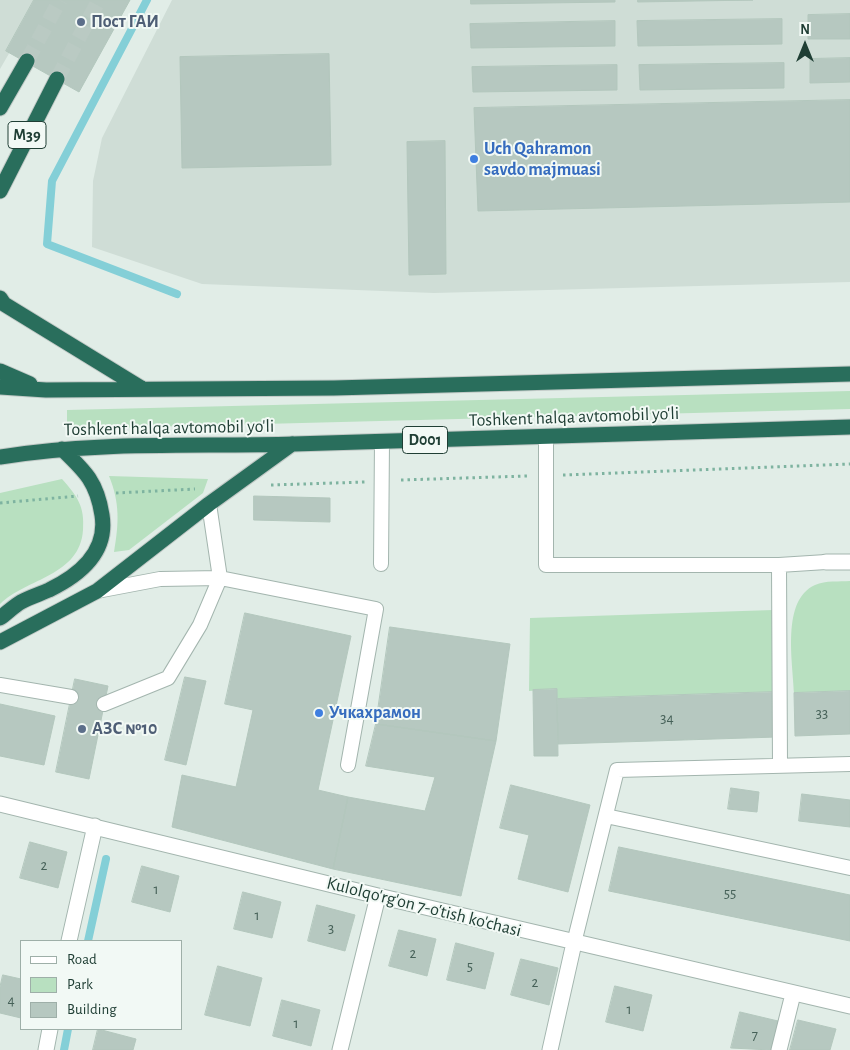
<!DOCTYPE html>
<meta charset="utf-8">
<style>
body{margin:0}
#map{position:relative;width:850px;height:1050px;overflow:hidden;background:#e1ede7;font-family:"Alegreya Sans",sans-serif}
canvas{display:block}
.legend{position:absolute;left:20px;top:940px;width:162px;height:90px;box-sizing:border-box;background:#f2f9f5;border:1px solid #9eafa8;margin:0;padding:6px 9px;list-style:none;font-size:15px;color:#203f35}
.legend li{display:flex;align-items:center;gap:10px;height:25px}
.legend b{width:25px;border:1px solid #9eafa8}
.north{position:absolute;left:780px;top:20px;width:50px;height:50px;-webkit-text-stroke:4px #f2f9f5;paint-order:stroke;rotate:0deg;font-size:14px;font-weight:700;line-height:20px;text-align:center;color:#203f35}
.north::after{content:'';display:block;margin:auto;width:18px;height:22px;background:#203f35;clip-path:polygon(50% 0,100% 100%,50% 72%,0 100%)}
</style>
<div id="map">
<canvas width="850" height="1050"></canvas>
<ul class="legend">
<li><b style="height:6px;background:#fff"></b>Road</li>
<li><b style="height:14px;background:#b8e0c0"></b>Park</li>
<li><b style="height:14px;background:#b6c8c0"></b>Building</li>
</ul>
<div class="north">N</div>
</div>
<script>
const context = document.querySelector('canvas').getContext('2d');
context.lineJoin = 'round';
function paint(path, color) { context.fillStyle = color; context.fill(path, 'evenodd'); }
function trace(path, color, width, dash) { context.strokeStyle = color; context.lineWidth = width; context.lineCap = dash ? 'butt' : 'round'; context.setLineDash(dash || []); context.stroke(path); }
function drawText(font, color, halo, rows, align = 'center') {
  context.font = font + ' "Alegreya Sans",sans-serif'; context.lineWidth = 4; context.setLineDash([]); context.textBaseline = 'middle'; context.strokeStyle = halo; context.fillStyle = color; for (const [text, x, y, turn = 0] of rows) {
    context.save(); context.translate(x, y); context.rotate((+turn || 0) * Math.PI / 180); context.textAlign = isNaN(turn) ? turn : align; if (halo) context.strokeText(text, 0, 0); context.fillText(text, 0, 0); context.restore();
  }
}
paint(new Path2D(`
 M 0,0 L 40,0 L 0,69 Z
 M 172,0 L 850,0 L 850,282 L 434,293 L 202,284 L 92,247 L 93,181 L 102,138 Z`), '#cfddd6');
paint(new Path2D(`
 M 850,391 L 850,409 L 67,429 L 67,410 Z
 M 109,476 L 208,479 L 203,493 L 129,550 L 114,552 C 119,523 120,503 109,476 Z
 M 62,479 C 77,496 85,506 83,530 C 80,576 27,578 0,604 L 0,493 Z
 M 850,581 L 850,691 L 794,693 C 793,662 781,600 815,585 C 826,580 839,582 850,581 Z
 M 773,610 L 775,692 L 557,699 L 557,689 L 529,691 L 530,618 Z`), '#b8e0c0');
trace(new Path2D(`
 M 147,0 L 52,181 L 47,244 L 177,294
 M 88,941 L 106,859
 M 64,1050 L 68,1029`), '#84cfd7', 8);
const building = new Path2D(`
 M 34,0 L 130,0 L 79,92 L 6,51 Z
 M 471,0 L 615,0 L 615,2 L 471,4 Z
 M 638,0 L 753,0 L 638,2 Z
 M 850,14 L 850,39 L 808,39 L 808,15 Z
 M 782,19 L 782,44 L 638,46 L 637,21 Z
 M 615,21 L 615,46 L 471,48 L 470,24 Z
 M 329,54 L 331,165 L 182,168 L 180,57 Z
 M 850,58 L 850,82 L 810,83 L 810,59 Z
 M 784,63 L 784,88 L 640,90 L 639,65 Z
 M 617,65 L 617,90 L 473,92 L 472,67 Z
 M 850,100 L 850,202 L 478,211 L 474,108 Z
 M 445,141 L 446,274 L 409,275 L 407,142 Z
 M 254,496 L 330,498 L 330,522 L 254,520 Z
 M 245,613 L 351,636 L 318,790 L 348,797 L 333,869 L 172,827 L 182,775 L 236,787 L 253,710 L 225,704 Z
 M 390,627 L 510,644 L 496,741 L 376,724 Z
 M 185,677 L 206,681 L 186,765 L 165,760 Z
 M 75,679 L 108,686 L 89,779 L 56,772 Z
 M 557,689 L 558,756 L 534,756 L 533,690 Z
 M 850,691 L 850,734 L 795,736 L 794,693 Z
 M 775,692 L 777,737 L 558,744 L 557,699 Z
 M 0,704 L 55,716 L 44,765 L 0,756 Z
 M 376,724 L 496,741 L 461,896 L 333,869 L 348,797 L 425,811 L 435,777 L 366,766 Z
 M 511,785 L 590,805 L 568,892 L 518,879 L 529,835 L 500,828 Z
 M 731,788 L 759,792 L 757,812 L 728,809 Z
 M 802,794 L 850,800 L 850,827 L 799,821 Z
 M 30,842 L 67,852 L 58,888 L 20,878 Z
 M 619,847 L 850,895 L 850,941 L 609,891 Z
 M 142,866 L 179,876 L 170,912 L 132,902 Z
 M 243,892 L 281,902 L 272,938 L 234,929 Z
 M 317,905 L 355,915 L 345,951 L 308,941 Z
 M 399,930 L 436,939 L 427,976 L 389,966 Z
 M 456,943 L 494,953 L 485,989 L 447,980 Z
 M 521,959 L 558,968 L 549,1005 L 511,995 Z
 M 218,966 L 262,978 L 250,1026 L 205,1015 Z
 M 3,975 L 21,979 L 21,1018 L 0,1013 L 0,987 Z
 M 615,986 L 652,995 L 643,1031 L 606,1022 Z
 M 282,1000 L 320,1010 L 311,1046 L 273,1036 Z
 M 740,1012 L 778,1021 L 771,1050 L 731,1048 Z
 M 798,1020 L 836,1029 L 830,1050 L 790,1050 Z
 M 98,1029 L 136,1039 L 133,1050 L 93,1050 Z`);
paint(building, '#b6c8c0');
trace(building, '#b3c7bd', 1);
trace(new Path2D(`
 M 27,61 L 60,0
 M 57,79 L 99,0`), '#bacac3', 15, [15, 8]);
const lane = new Path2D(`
 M 546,436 L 546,565 L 779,565
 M 381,564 L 382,441
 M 97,591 L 160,579 L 220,578 L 376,609 L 348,765
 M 0,685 L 71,697
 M 104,704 L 168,678 L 200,625 L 220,578 L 209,504
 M 780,766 L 779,565 L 826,562
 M 606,816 L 850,868
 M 574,943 L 617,770 L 850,764`);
const street = new Path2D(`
 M 826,562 L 850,562
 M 0,804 L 378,896 L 850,1006
 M 69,941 L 95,826
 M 46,1050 L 50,1029
 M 340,1050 L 378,896
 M 550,1050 L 574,943
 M 779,1050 L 793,994`);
const highway = new Path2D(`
 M 0,108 L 27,61
 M 0,191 L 57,79
 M 0,298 L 4,304 L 141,388
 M 0,371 L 30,384
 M 0,387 L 46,390 L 334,388 L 850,374
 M 0,457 C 97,441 196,447 294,444 C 480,439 665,433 850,427
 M 0,618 C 7,613 14,606 21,602 C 30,597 40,594 49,590 C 80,575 108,552 102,515 C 97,482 85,471 62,449
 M 0,642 L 97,591 L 209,504 L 292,444`);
trace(lane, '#a3b5ae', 16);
trace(street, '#a3b5ae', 17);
trace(highway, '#c1c9c6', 17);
trace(new Path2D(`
 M 563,475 L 850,464
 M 401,480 L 527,476
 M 271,485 L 365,482
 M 116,493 L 195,489
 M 0,503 L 78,496`), '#7eb3a0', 3, [2.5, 4]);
trace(lane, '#fff', 14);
trace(street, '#fff', 15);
trace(highway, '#296e5c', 15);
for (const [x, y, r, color] of [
 [81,22,5,"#5c6f8a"],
 [474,159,5,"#3f7fe0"],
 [319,713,5,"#3f7fe0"],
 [82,729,5,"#5c6f8a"]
]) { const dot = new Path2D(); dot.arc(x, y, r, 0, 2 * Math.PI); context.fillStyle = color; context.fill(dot); trace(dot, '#f2f9f5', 2); }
drawText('15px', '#466158', null, [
 ["33",822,713],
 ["34",667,718],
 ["2",44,865],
 ["1",156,889],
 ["55",730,893],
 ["1",257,915],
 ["3",331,928],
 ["2",413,953],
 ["5",470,966],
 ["2",535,982],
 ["4",11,1000],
 ["1",629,1009],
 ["1",296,1023],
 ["7",755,1035]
]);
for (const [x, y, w] of [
 [27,135,38],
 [425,440,45]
]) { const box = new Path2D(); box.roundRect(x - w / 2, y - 13.5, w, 27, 4); context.fillStyle = '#f2f9f5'; context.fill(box); trace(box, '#203f35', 1); }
drawText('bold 16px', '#203f35', null, [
 ["M39",27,135],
 ["D001",425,440]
]);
drawText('bold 18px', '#4e5e75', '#f2f9f5', [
 ["Пост ГАИ",91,22],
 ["АЗС №10",92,729]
], 'left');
drawText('bold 18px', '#366cbe', '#f2f9f5', [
 ["Uch Qahramon",484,149],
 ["savdo majmuasi",484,170],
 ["Учкахрамон",329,713]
], 'left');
drawText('18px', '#203f35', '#f2f9f5', [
 ["Toshkent halqa avtomobil yo'li",574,417,-2],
 ["Toshkent halqa avtomobil yo'li",169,428,-1],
 ["Kulolqo'rg'on 7-o'tish ko'chasi",424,907,14]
]);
</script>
